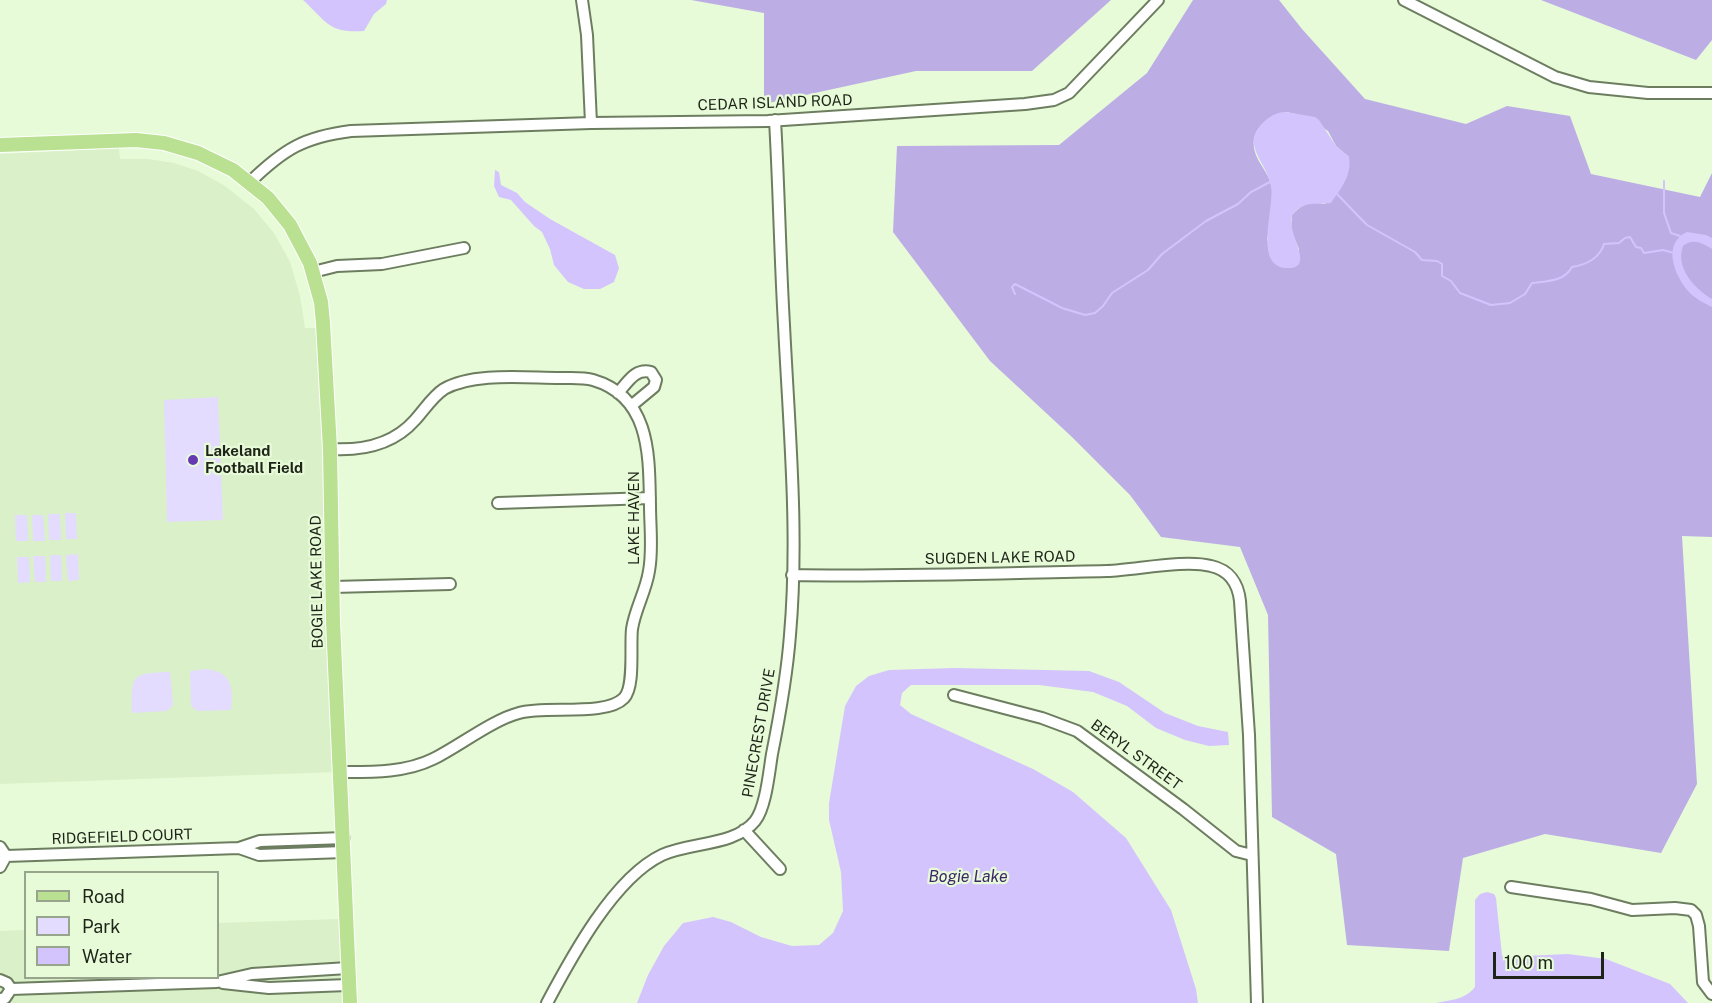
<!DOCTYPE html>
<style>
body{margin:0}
#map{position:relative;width:1712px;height:1003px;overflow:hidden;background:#e7fbd9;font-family:"Public Sans",sans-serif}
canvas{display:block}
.legend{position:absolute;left:24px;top:871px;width:195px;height:108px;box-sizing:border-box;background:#e7fbd9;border:2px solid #97a58c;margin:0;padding:8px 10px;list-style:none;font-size:18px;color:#1e2418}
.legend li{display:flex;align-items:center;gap:12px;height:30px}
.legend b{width:30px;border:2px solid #97a58c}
.scale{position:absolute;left:1493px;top:952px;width:111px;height:27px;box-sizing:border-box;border:3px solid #1e2418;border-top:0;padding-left:8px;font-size:18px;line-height:21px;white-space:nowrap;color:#1e2418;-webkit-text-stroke:4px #e7fbd9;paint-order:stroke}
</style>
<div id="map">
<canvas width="1712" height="1003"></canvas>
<ul class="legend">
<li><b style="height:8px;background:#b9e191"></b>Road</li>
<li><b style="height:16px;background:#e4dcff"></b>Park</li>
<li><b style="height:16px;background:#d3c4fd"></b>Water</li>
</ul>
<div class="scale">100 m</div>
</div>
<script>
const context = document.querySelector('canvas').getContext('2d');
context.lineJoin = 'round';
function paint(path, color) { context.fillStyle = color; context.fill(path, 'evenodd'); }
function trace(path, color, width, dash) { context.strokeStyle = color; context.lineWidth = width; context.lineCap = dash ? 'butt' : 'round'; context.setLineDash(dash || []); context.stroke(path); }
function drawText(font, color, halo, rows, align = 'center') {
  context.font = font + ' "Public Sans",sans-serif'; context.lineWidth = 4.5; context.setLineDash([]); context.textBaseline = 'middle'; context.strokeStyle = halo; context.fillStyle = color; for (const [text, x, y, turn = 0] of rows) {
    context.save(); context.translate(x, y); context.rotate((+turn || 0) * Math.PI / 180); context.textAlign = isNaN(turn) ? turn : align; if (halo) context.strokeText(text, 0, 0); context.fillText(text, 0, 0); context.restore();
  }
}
paint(new Path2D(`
 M 119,148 L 120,159 L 148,159 L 174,163 L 198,171 L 225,186 L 254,209 L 274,233 L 290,262 L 300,296 L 305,328 L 317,328 L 336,772 L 0,784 L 0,154 Z
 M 341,919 L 345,1003 L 0,1003 L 0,931 L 25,930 L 26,978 L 218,978 L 218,923 Z`), '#d9f0c8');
paint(new Path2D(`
 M 218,397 L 223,520 L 167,522 L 164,400 Z
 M 65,513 L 76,513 L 77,539 L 66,539 Z
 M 48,514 L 60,514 L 61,540 L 49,540 Z
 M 15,515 L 27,515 L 28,541 L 16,541 Z
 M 32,515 L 43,515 L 45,541 L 33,541 Z
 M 78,554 L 79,580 L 68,581 L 66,555 Z
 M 50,555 L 61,555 L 62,581 L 51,581 Z
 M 33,556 L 45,556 L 46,582 L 35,582 Z
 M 17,557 L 29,557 L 30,582 L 18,583 Z
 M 206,669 C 233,672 233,688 231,710 L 197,711 L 191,706 L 190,671 Z
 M 170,672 L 173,705 L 167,711 L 132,713 C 131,675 131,673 170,672 Z`), '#e4dcff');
paint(new Path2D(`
 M 691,0 L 1111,0 L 1032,71 L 916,71 L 764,104 L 764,13 Z
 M 1193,0 L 1279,0 L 1302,29 L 1365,99 L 1466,124 L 1507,106 L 1570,116 L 1591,174 L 1700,197 L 1712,173 L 1712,537 L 1682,536 L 1697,784 L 1661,853 L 1545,834 L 1463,858 L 1449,951 L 1347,945 L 1336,854 L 1272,817 L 1268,615 L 1240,547 L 1161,537 L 1130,495 L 1072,437 L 990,361 L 893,232 L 897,146 L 1059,145 L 1147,73 ZM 1286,112 L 1305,116 L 1328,131 L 1336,146 L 1349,157 C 1343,178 1343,189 1325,204 C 1311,201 1301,204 1292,215 L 1291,230 L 1299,249 L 1295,267 L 1284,268 L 1267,240 C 1270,224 1275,201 1271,184 C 1268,173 1260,165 1256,155 C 1247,131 1266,117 1286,112 Z
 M 1541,0 L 1712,0 L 1712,40 L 1696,60 Z`), '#bcaee5');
paint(new Path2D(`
 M 303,0 L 387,0 L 386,4 L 374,14 L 364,31 C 328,33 328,23 303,0 Z
 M 1286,112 L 1315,117 L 1319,120 L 1336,146 L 1349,157 C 1352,176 1341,188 1331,203 C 1314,205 1304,200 1292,215 C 1288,233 1305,253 1299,264 C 1296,268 1291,268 1286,268 C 1253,266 1275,207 1271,186 C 1267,161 1238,144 1266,120 C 1272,115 1278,112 1286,112 Z
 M 495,170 L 499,172 L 501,185 L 517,193 L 525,202 L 550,219 L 615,255 L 619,268 L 614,282 L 600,289 L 584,289 L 568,282 L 554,265 L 550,249 L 542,232 L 534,226 L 511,200 L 499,197 L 494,186 Z
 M 1687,232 L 1706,235 L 1712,238 L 1712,249 C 1702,243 1693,238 1683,246 C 1675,268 1695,289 1712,299 L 1712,307 C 1704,303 1694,298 1688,291 C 1674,275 1662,243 1687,232 Z
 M 954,668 L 1089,671 L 1119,682 L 1165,713 L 1198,726 L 1228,732 L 1229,745 L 1209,746 L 1185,740 L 1156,728 L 1127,706 L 1093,692 L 1039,685 L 911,685 L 902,693 L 900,705 L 911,714 L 1033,769 L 1073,792 L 1126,838 L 1171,910 L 1196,989 L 1198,1003 L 637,1003 L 648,975 L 664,946 L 683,923 L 713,917 L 731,922 L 761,937 L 792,946 L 819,945 L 833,933 L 843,911 L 841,872 L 829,820 L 829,803 L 845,706 L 856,686 L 869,676 L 889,670 Z
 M 1487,892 L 1494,894 L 1496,898 L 1502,955 L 1504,957 L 1568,954 L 1606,959 L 1670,984 L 1688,1003 L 1436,1003 C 1450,1000 1465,1000 1475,987 L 1475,900 L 1480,894 Z`), '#d3c4fd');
trace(new Path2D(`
 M 1664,181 L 1664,213 L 1671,233 L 1680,236
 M 1336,193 L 1367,225 L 1415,252 L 1422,260 L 1437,261 L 1442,264 L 1442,276 L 1451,281 L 1460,293 L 1491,305 L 1510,303 L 1525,294 L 1532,283 C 1546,281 1564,282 1572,267 C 1586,265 1600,258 1604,244 L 1619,243 L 1625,238 L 1630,237 L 1636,247 L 1641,248 L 1644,253 L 1663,250 L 1674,253
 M 1015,294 L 1012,287 L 1015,284 L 1062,308 L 1085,315 L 1095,313 L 1103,306 L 1112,293 L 1148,270 L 1162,254 L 1206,221 L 1238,204 L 1251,192 L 1270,182`), '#d3c4fd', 2);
const minor = new Path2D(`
 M 582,0 L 587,35 L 591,123
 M 1404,0 L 1555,77 L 1589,87 L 1648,93 L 1712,93
 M 250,182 C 284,149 304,137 351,131 L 591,123 L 768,121 L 1025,104 L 1054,100 L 1069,93 L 1158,0
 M 313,272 L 337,266 L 382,264 L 464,248
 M 618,393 C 628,382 635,368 651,372 L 656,380 L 654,387 L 631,406
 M 330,449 C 362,451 393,445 415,420 C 424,410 433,396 444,389 C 474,372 526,378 560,378 C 571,378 583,377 593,380 C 651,397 649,456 650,505 C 650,527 653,550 649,571 C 646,591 635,609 632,629 C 630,646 635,687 624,698 C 606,717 545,705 519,713 C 492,720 458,747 433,759 C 405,773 370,772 340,772
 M 498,503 L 650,498
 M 792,575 C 897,577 1002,573 1107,571 C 1136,570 1185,559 1211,566 C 1229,570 1238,583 1240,601 L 1249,735 L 1257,1003
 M 333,587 L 450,584
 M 954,695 L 1042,718 L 1077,731 L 1183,809 L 1236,851 L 1252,855
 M 744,830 L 780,869
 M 0,847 L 6,856 L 0,867
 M 239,848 L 259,855 L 344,852
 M 6,856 L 239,848 L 260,841 L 344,838
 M 1511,887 L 1591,899 L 1632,910 L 1675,908 L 1691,910 L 1696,915 L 1699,926 L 1703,982 L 1712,994
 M 0,980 L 7,983 L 11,989 L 217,982 L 252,974 L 348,968
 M 223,983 L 269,988 L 348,985
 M 0,999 L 5,998 L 11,989
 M 547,1003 C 572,956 614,878 662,855 C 690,842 735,846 755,821 C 766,807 769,772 772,754 C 780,714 787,675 790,635 C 799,532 789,428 784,325 C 780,257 779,189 775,120`);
const major = new Path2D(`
 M 0,145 L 136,140 L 164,143 L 198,153 L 233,170 L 268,198 L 290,225 L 310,263 L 321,302 L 323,323 L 330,449 L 333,621 L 350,1003`);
trace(minor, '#6d7e60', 14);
trace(major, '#fff', 16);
trace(minor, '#fff', 10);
trace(major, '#b9e191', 14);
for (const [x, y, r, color] of [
 [193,460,6,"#6739b0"]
]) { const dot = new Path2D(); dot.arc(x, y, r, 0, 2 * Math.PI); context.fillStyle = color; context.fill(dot); trace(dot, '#e7fbd9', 2); }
drawText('15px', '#1e2418', '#e7fbd9', [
 ["CEDAR ISLAND ROAD",775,103,-2],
 ["LAKE HAVEN",634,518,-90],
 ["SUGDEN LAKE ROAD",1000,558,-1],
 ["BOGIE LAKE ROAD",317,582,-91],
 ["PINECREST DRIVE",759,733,-80],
 ["BERYL STREET",1136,755,36],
 ["RIDGEFIELD COURT",122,837,-2]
]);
drawText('bold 15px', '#1e2418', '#e7fbd9', [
 ["Lakeland",205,451],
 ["Football Field",205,468]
], 'left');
drawText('italic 16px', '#3d2667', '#e7fbd9', [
 ["Bogie Lake",968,877]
]);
</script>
